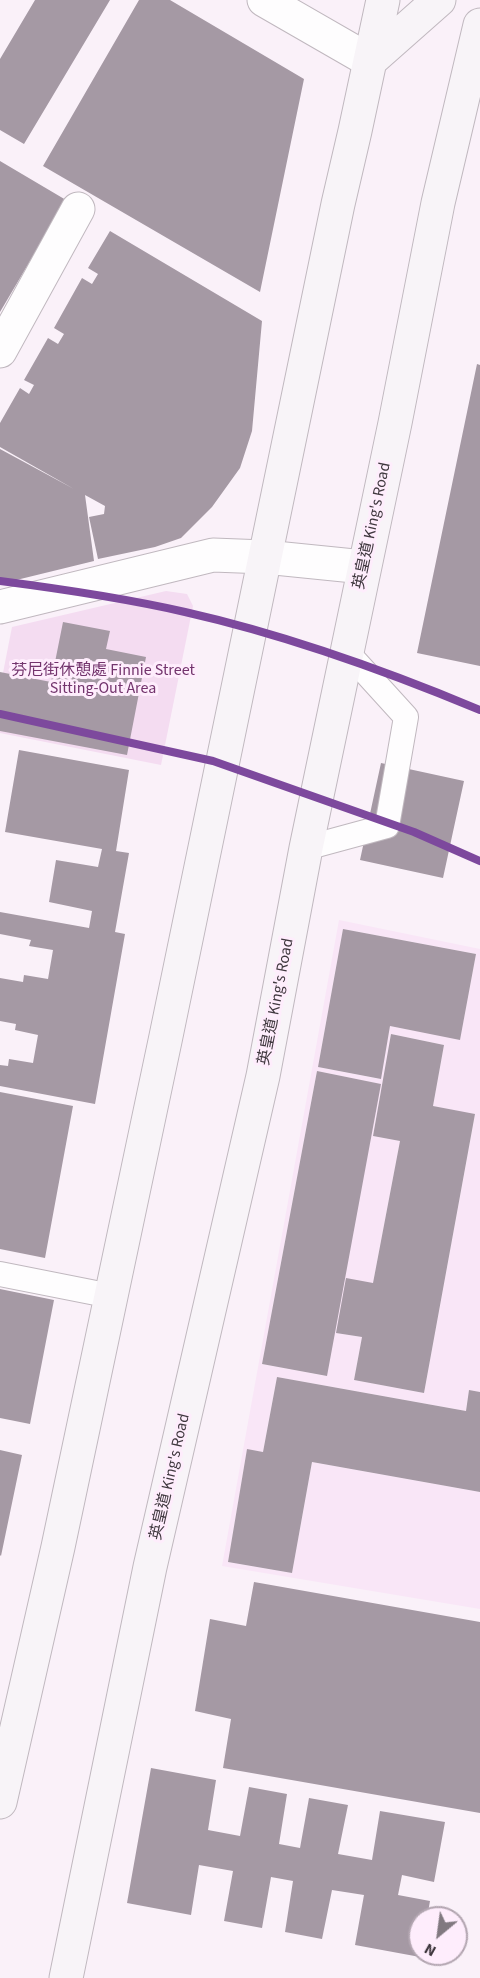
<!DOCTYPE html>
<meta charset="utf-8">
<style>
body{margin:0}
#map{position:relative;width:480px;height:1978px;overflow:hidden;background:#faf1f9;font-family:"Source Sans 3",sans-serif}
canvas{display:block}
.north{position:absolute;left:408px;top:1906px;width:60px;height:60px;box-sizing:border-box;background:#feedfc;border:2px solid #b2a5b0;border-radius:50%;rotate:209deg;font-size:16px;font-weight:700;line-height:24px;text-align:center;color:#40383f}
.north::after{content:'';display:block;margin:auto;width:21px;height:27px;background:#817980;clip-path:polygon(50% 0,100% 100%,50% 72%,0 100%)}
</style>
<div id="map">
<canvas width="480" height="1978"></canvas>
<div class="north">N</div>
</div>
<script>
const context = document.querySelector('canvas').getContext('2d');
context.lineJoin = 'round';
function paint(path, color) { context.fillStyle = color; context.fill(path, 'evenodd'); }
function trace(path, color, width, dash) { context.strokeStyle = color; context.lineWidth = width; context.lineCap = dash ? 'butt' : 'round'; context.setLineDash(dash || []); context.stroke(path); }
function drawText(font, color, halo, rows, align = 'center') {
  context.font = font + ' "Source Sans 3","Noto Sans TC",sans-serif'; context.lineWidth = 6; context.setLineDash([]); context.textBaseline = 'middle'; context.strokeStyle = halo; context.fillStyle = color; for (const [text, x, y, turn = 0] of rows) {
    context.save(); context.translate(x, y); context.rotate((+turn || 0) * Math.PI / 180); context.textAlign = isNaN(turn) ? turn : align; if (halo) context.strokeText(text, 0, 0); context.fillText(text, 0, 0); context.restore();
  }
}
paint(new Path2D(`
 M 339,920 L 480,949 L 480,1392 L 469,1390 L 466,1411 L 277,1377 L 263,1452 L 247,1450 L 228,1562 L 292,1573 L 312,1462 L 480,1492 L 480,1609 L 222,1566 ZM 343,929 L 476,954 L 460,1039 L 390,1026 L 380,1079 L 318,1067 ZM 391,1034 L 444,1045 L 433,1106 L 475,1115 L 424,1393 L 354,1380 L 362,1337 L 337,1333 L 373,1283 L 400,1141 L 373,1136 ZM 317,1071 L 380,1084 L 326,1376 L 262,1364 Z`), '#f9e6f7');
paint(new Path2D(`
 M 166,591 L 187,594 L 193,606 L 161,765 L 0,733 L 0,688 L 12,627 Z`), '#f4dcf1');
paint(new Path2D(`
 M 35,0 L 110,0 L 24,144 L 0,130 L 0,59 Z
 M 139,0 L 170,0 L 304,79 L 260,292 L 43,166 Z
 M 0,161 L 66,200 L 0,312 Z
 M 110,231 L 262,321 L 252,431 L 240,468 L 212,507 L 181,538 L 155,547 L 98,559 L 89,517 L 104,514 L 105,506 L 85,495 L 94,561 L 0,584 L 0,449 L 74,489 L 0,447 L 0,423 L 20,388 L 29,394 L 34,385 L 24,380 L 48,338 L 58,344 L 64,334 L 54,328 L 82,278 L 92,284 L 98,274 L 88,268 Z
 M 477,364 L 480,365 L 480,666 L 417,653 Z
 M 63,622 L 110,631 L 106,649 L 146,657 L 127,755 L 0,731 L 0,672 L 51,682 Z
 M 19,750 L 129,770 L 116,851 L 129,853 L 115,932 L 125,934 L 95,1104 L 0,1086 L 0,1065 L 8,1066 L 9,1059 L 33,1063 L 38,1035 L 15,1030 L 16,1024 L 0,1021 L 0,978 L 23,982 L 24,975 L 48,979 L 53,950 L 29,946 L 31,940 L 0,934 L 0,912 L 89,928 L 92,911 L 49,902 L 56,860 L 98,867 L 102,849 L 5,832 Z
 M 381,763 L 464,781 L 443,878 L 360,860 Z
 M 343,929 L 476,954 L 460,1040 L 390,1026 L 381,1079 L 318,1067 Z
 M 391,1034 L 444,1045 L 433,1106 L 475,1114 L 424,1393 L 354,1380 L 362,1337 L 336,1333 L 346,1278 L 373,1283 L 400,1141 L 373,1136 Z
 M 317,1071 L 381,1084 L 327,1376 L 262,1364 Z
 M 0,1092 L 73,1106 L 45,1258 L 0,1249 Z
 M 0,1289 L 54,1300 L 30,1424 L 0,1418 Z
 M 277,1377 L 466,1411 L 469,1390 L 480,1392 L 480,1492 L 312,1462 L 292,1573 L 228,1562 L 247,1449 L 263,1452 Z
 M 0,1450 L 22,1455 L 1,1556 L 0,1555 Z
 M 254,1582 L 480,1622 L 480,1813 L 223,1768 L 231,1719 L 195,1711 L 210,1619 L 246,1626 Z
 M 151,1768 L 216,1780 L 208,1830 L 240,1836 L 249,1787 L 287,1794 L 279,1844 L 300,1848 L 309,1798 L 348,1805 L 338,1854 L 372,1860 L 380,1811 L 445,1822 L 434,1882 L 402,1875 L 398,1895 L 430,1901 L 427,1918 L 420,1918 L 420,1957 L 355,1945 L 364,1895 L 332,1890 L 322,1939 L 285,1932 L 293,1881 L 271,1877 L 262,1928 L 224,1921 L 233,1871 L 199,1865 L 191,1915 L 127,1903 Z`), '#a599a4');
const service = new Path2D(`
 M 306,848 L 387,826 L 406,717 L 346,651
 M 0,1274 L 111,1296`);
const minor = new Path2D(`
 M 0,351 L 78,209`);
const tertiary = new Path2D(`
 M 264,0 L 370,61
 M 0,607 L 213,555 L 265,557 L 364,567`);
const secondary = new Path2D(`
 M 370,61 L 439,0
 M 0,1802 L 58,1547 L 165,1041 L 338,204 L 355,131 L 383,0
 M 66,1978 L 150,1567 L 263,1076 L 306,848 L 395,423 L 438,203 L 480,25`);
trace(service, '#c0b8bf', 26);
trace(minor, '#c0b8bf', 35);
trace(tertiary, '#c0b8bf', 35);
trace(secondary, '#c0b8bf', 35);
trace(service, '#fefdfe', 24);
trace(minor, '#fefdfe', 33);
trace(tertiary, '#fefdfe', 33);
trace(secondary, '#f8f4f8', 33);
trace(new Path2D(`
 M 0,581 C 62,589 124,598 185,612 C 287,635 384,670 480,710
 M 0,714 L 213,761 L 414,832 L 480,861`), '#7d499d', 8);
drawText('16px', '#40383f', '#feedfc', [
 ["英皇道 King's Road",373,526,-78],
 ["英皇道 King's Road",277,1002,-79],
 ["英皇道 King's Road",171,1477,-77]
]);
drawText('16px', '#73346d', '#feedfc', [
 ["芬尼街休憩處 Finnie Street",103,671],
 ["Sitting-Out Area",103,689]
]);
</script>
